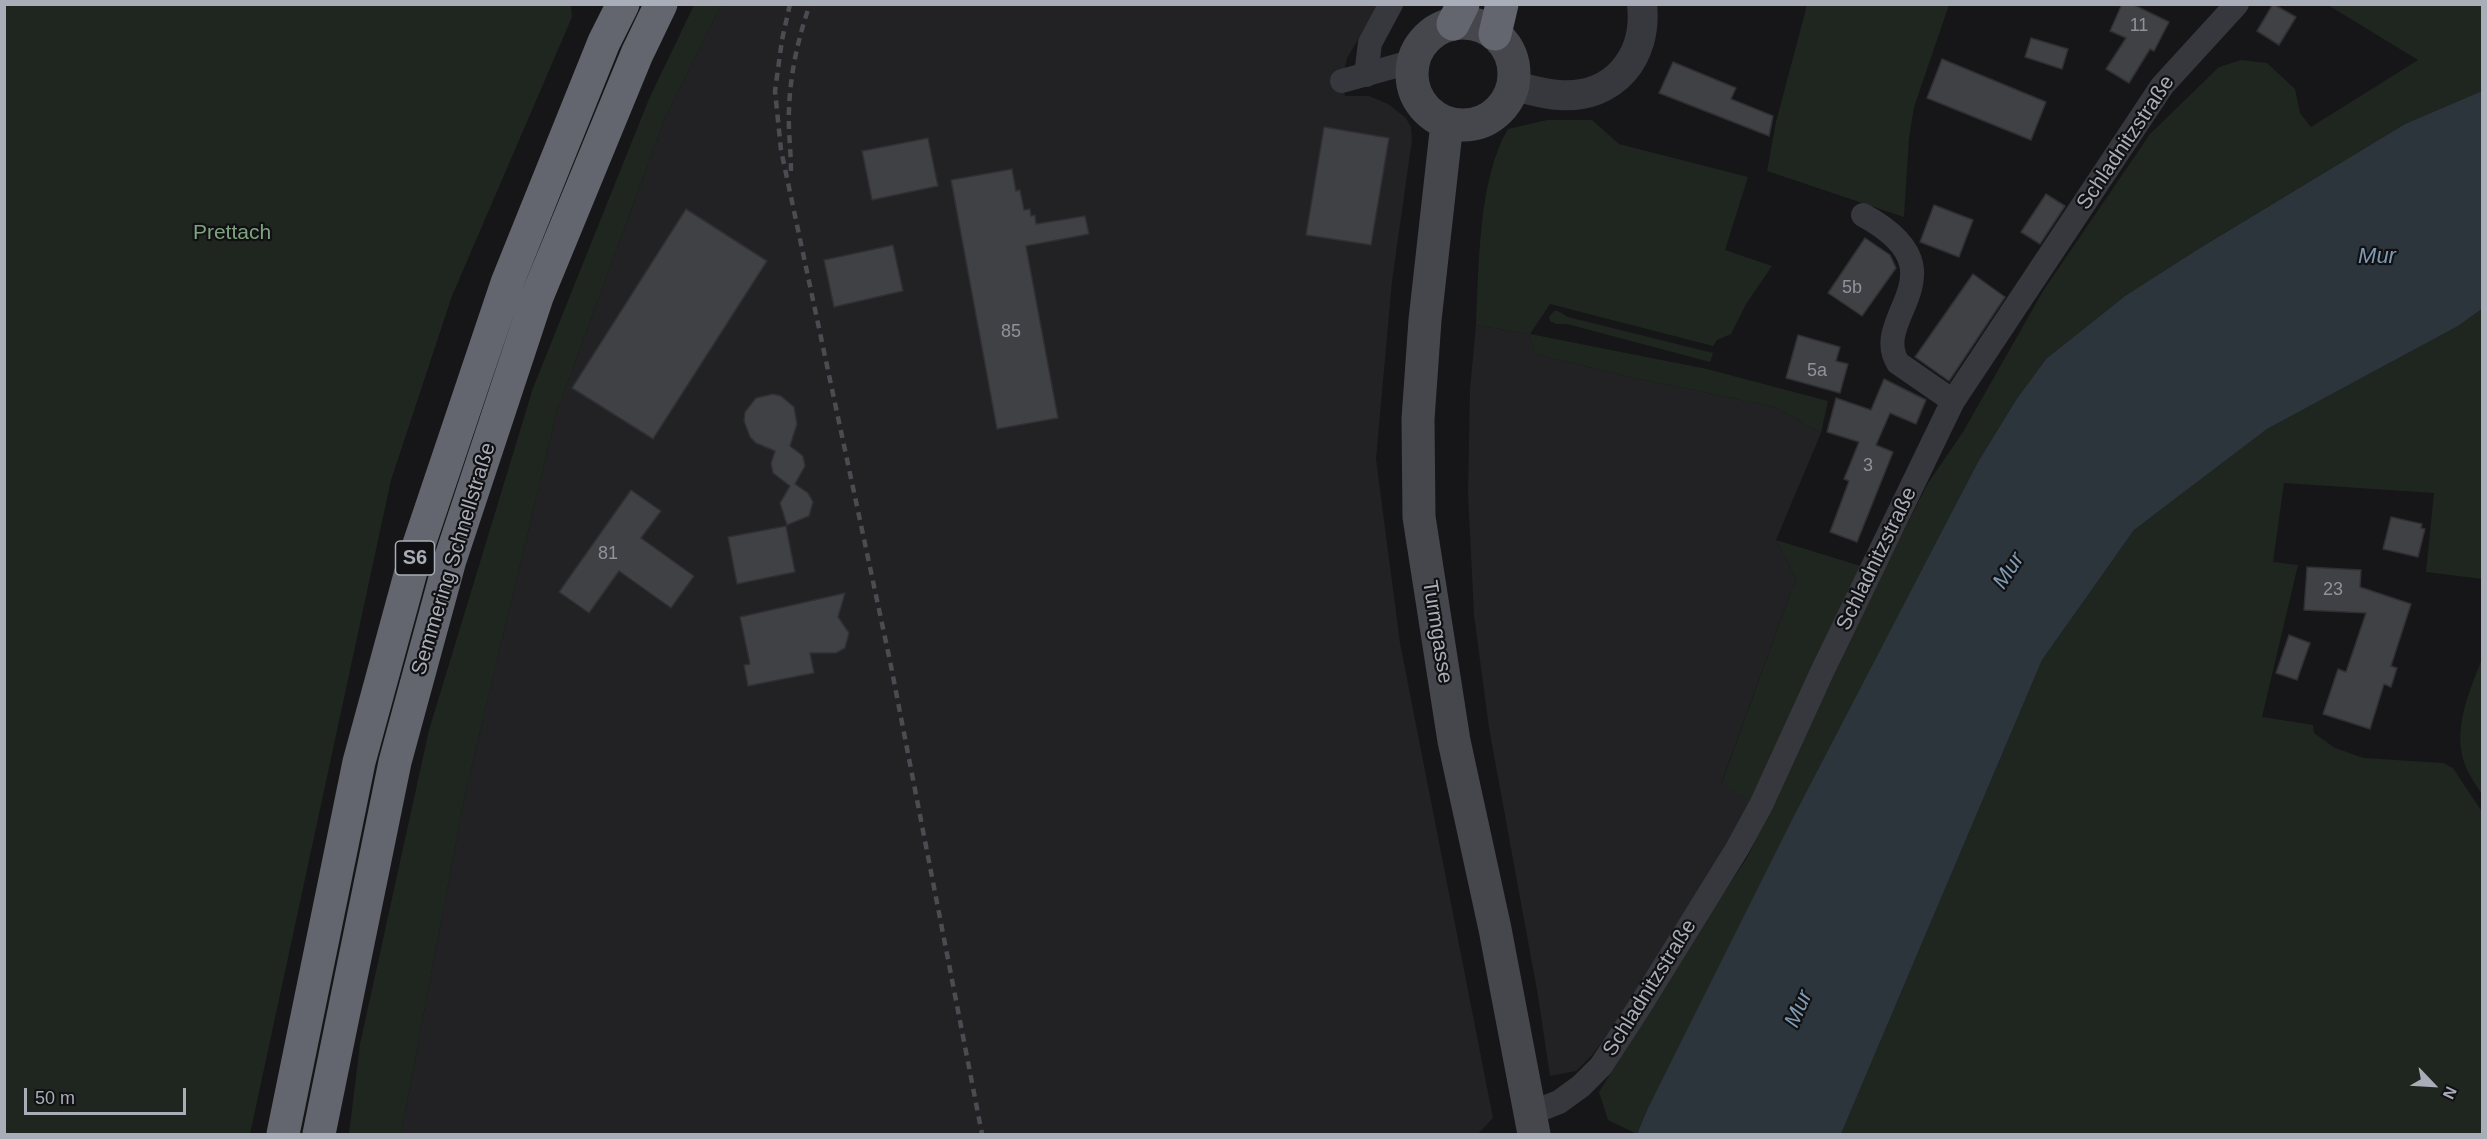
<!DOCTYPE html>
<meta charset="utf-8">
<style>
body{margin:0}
#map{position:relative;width:2487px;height:1139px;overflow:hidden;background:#161618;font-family:Helvetica,sans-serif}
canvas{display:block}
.frame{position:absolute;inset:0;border:6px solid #a8adb8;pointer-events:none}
.north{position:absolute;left:2403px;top:1055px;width:60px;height:60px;-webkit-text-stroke:4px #111113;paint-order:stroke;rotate:115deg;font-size:16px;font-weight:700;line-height:24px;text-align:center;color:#a8adb8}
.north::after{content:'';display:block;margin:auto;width:21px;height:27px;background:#a8adb8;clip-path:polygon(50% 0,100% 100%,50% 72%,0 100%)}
.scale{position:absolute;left:24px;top:1088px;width:162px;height:27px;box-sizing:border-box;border:3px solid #a8adb8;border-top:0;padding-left:8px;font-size:18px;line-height:21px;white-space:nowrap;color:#a8adb8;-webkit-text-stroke:4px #111113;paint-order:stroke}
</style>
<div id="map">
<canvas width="2487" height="1139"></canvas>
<div class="frame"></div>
<div class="north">N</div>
<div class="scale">50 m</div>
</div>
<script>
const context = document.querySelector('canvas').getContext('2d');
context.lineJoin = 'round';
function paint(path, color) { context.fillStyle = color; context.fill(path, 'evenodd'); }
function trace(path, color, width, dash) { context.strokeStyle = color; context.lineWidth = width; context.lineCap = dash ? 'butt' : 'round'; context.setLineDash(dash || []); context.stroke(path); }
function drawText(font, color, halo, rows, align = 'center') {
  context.font = font + ' Helvetica,sans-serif'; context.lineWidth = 4.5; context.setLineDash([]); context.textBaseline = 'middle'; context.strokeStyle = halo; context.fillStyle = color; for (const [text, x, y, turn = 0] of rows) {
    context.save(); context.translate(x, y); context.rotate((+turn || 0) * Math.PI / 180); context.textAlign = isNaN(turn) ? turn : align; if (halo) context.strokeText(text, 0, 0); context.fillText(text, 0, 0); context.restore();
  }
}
paint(new Path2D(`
 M 721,5 L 1379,5 L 1347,58 L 1342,81 L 1345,96 L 1369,96 L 1388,104 L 1406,118 L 1411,127 L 1412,140 L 1392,281 L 1376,459 L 1400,643 L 1493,1118 L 1478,1134 L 401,1134 L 466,790 L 557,411 L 665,118 Z
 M 1476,325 L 1529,334 L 1535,354 L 1630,377 L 1775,407 L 1821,433 L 1776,540 L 1796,578 L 1721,784 L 1753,802 L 1624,1011 L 1593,1054 L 1576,1071 L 1550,1076 L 1538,996 L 1489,728 L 1474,615 L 1468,494 L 1470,389 Z`), '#222225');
paint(new Path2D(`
 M 5,4 L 571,5 L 572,17 L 452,296 L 391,480 L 250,1134 L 5,1134 Z
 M 694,5 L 721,5 L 665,118 L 557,411 L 466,790 L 401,1134 L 349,1134 L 360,1044 L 429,730 L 533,388 L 649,99 Z
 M 1807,5 L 1949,5 L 1914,107 L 1909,138 L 1904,217 L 1767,171 L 1776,122 Z
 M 2328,5 L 2482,5 L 2482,91 L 2405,124 L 2200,248 L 2125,296 L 2046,359 L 2016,400 L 1978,462 L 1647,1110 L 1637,1134 L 1608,1120 L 1599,1092 L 1709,915 L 1747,858 L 1882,574 L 1928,483 L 1963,432 L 2043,291 L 2150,134 L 2219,67 L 2241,60 L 2267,63 L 2295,89 L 2300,113 L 2311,127 L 2418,60 Z
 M 1547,120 L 1592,120 L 1619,144 L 1748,177 L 1725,250 L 1772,266 L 1746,304 L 1731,334 L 1717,340 L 1713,346 L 1550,304 L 1530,334 L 1707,369 L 1828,401 L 1821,433 L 1775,407 L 1630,377 L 1535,354 L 1529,334 L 1476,325 C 1479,267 1478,179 1508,129 Z
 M 2482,309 L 2482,579 L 2426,572 L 2434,493 L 2284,483 L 2273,562 L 2298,565 L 2262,717 L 2313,725 L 2314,733 L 2335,748 L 2364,758 L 2443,763 L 2453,768 L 2482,812 L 2482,1134 L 1841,1134 L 2042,660 L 2134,530 L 2267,429 L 2458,326 Z
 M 1554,311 L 1558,311 L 1568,317 L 1713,353 L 1710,362 L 1567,324 L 1556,324 L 1550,321 L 1549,317 Z
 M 1776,540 L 1864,567 L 1753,802 L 1721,785 L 1796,578 Z
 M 2482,659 L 2482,795 C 2477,786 2470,777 2466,767 C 2451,732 2469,692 2482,659 Z`), '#1e261f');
paint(new Path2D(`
 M 2482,91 L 2482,309 L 2458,326 L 2267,429 L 2134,530 L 2042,660 L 1841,1134 L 1637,1134 L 1647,1110 L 1794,816 L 1978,462 L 2016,400 L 2046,359 L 2125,296 L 2200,248 L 2405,124 Z`), '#2c353c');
const building = new Path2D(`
 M 2122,4 L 2132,4 L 2169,22 L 2154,51 L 2150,49 L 2129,83 L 2106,69 L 2126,38 L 2110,31 Z
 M 2273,4 L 2296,17 L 2279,45 L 2257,31 Z
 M 2031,38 L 2068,49 L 2062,69 L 2025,57 Z
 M 1942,59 L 2046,102 L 2031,140 L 1927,98 Z
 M 1673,62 L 1736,88 L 1731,99 L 1773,116 L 1769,136 L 1659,93 Z
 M 1324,127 L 1389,138 L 1371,245 L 1306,235 Z
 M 928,138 L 938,186 L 872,200 L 862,151 Z
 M 1012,169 L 1016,191 L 1020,190 L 1024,210 L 1030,209 L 1031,216 L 1035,215 L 1036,224 L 1085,216 L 1089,234 L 1026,246 L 1058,418 L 997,429 L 951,180 Z
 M 2046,194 L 2065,206 L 2040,244 L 2021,232 Z
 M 1934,205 L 1973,220 L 1959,257 L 1920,242 Z
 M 686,209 L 767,261 L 653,439 L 572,388 Z
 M 1865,238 L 1890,255 L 1896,268 L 1862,316 L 1828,293 Z
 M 893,245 L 903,291 L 834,307 L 824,260 Z
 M 1973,274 L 2005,297 L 1949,381 L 1915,357 Z
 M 1798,335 L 1840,347 L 1836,361 L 1848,364 L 1840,393 L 1786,378 Z
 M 1884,379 L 1926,400 L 1916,424 L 1890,413 L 1876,445 L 1893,452 L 1857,542 L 1830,532 L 1849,481 L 1844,479 L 1859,442 L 1827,432 L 1836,398 L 1871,410 Z
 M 773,394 L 781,396 L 794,407 L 797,424 L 790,446 L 803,456 L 805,466 L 795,484 L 808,493 L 813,502 L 809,516 L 787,525 L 780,503 L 790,486 L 773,473 L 771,463 L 775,451 L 756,443 L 750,437 L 744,421 L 745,412 L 756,398 Z
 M 631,490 L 661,511 L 641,538 L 694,576 L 671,608 L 619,571 L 589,613 L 559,592 Z
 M 2391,517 L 2422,524 L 2421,528 L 2425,529 L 2418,557 L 2383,549 Z
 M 786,526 L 795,572 L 737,584 L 728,537 Z
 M 2307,567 L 2361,570 L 2360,587 L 2411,604 L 2391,666 L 2397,668 L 2391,687 L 2384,684 L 2370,729 L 2323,714 L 2338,669 L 2346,672 L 2366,613 L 2304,610 Z
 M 845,593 L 838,617 L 849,633 L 845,648 L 836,653 L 810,653 L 814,673 L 748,686 L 744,665 L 750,664 L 740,617 Z
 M 2289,635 L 2310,643 L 2297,680 L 2276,673 Z`);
paint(building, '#404145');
trace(building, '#303034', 1.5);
trace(new Path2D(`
 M 1366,75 L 1370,43 L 1391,4
 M 1342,81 L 1414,61
 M 1863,215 C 1967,272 1869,317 1898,363 L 1953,401
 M 1531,1113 L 1559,1102 L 1581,1086 L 1601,1066 L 1638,1009 L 1737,849 L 1761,805 L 1822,672 L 1953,401 L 2162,86 L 2237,4`), '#37383d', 24);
trace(new Path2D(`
 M 1513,86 C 1528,89 1544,94 1559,95 C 1614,99 1648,57 1642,4`), '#37383d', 30);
trace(new Path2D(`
 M1412 74a51 51 0 1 1 102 0a51 51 0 1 1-102 0Z
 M 1447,123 L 1425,320 L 1418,419 L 1419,517 L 1454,741 L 1495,929 L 1534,1134`), '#45474d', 33);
trace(new Path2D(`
 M 1453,24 L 1463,4
 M 1495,34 L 1502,4
 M 283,1134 L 359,762 L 416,553 L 507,283 L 604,42 L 623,4
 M 319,1134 L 395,762 L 450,560 L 537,297 L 637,54 L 661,4`), '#63666e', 33);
trace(new Path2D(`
 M 790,4 L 782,40 L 775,91 L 781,150 L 890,661 L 982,1134
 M 791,171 C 791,151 788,130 789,110 C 790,75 798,38 810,4`), '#4a4c52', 4.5, [8, 6]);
drawText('18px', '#8e929b', null, [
 ["11",2139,26],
 ["5b",1852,288],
 ["85",1011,332],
 ["5a",1817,371],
 ["3",1868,466],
 ["81",608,554],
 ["23",2333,590]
]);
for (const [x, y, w] of [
 [415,558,39]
]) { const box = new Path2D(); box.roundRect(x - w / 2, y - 17, w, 34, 4.5); context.fillStyle = '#111113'; context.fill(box); trace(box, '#a8adb8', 1.5); }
drawText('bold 20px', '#a8adb8', null, [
 ["S6",415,558]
]);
drawText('21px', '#a8adb8', '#111113', [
 ["Schladnitzstraße",2126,143,-56],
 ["Semmering Schnellstraße",454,559,-73],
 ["Schladnitzstraße",1877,559,-64],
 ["Turmgasse",1437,632,81],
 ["Schladnitzstraße",1650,988,-58]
]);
drawText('21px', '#7fa381', '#111113', [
 ["Prettach",232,233]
]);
drawText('italic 22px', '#7f9bb3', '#111113', [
 ["Mur",2377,257],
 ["Mur",2009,571,-57],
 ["Mur",1799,1009,-66]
]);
</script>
